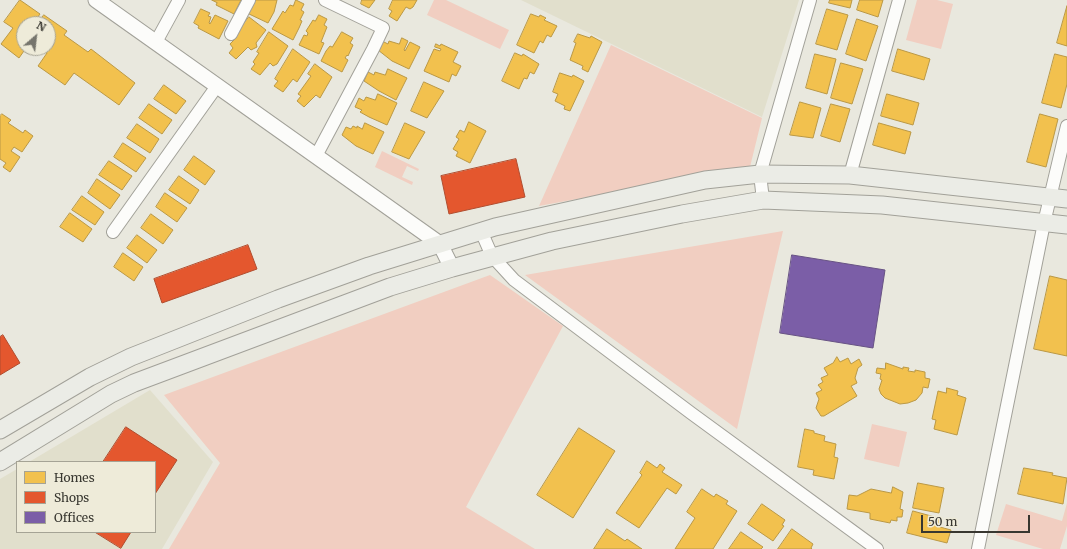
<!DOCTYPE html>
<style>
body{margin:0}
#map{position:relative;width:1067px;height:549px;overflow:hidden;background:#e9e8de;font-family:Merriweather,serif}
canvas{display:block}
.legend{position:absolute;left:16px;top:461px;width:140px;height:72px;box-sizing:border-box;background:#eeebd9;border:1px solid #a5a395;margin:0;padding:5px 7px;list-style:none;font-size:12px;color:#383730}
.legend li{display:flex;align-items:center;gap:8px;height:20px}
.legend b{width:20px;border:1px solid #a5a395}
.north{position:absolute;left:16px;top:16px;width:40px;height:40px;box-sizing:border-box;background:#eeebd9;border:1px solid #a5a395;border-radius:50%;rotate:28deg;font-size:11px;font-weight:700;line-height:16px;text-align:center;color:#383730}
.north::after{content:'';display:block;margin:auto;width:14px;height:18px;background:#76756d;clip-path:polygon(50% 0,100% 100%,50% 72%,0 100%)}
.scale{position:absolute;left:921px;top:515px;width:109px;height:18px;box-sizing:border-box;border:2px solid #383730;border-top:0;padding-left:5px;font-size:12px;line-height:14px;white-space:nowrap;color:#383730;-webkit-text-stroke:3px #eeebd9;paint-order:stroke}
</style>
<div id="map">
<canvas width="1067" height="549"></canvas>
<ul class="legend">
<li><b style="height:11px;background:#f2c14e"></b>Homes</li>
<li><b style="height:11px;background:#e4572e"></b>Shops</li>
<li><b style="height:11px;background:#7b5ea7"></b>Offices</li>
</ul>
<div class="north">N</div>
<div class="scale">50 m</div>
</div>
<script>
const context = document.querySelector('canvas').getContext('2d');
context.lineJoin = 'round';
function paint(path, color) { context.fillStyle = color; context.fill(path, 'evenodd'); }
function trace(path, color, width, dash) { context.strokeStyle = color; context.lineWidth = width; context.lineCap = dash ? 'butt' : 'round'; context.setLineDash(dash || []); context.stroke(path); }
paint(new Path2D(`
 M 521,0 L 799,0 L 762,117 Z
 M 150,390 L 213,462 L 162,549 L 0,549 L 0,479 L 17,469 L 17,532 L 155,532 L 155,462 L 29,462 Z`), '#e1dfcc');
paint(new Path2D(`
 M 434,0 L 446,0 L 509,30 L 500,49 L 427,15 Z
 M 917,0 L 937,0 L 953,4 L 941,49 L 906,40 Z
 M 611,45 L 762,118 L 750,167 L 539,206 Z
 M 382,151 L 419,169 L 418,171 L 407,166 L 402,177 L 413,182 L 412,185 L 375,167 Z
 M 783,231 L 737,429 L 525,275 Z
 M 490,275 L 563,326 L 466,507 L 535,549 L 169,549 L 220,463 L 164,395 Z
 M 872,424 L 907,432 L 899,467 L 864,459 Z
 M 1067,503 L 1067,526 L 1060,549 L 1043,549 L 996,535 L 1006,504 L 1062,521 Z`), '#f1cec1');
const homes = new Path2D(`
 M 20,0 L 40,14 L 33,24 L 24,24 L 24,48 L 26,48 L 19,58 L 1,44 L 13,28 L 4,22 Z
 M 212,0 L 241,0 L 234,14 L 216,5 L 217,3 Z
 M 255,0 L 277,0 L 274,12 L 268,23 L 247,13 Z
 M 296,0 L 304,4 L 301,10 L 304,12 L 300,20 L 302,21 L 299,28 L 293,40 L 272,29 L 283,11 L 285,13 L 290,5 L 293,6 Z
 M 362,0 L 375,0 L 369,8 L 361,4 Z
 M 393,0 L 417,0 L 413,7 L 410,9 L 406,7 L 397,21 L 389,16 L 392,11 L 389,9 Z
 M 830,0 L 852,0 L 850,8 L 829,3 Z
 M 860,0 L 883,0 L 878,17 L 857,10 Z
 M 1067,6 L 1067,46 L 1057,43 Z
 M 201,9 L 210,13 L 208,16 L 211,17 L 209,23 L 210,24 L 215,15 L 228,21 L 219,39 L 198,28 L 199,26 L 194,23 Z
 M 827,9 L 848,15 L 837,50 L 816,44 Z
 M 531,14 L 539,17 L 540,15 L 546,18 L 544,20 L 557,26 L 551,37 L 547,35 L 543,43 L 540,41 L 534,53 L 517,45 Z
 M 44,15 L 67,31 L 64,35 L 88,52 L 91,49 L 135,83 L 119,105 L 74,73 L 65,85 L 38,66 L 47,53 L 40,48 L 48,48 L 48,24 L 38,24 Z
 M 319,15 L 327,19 L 324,25 L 327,27 L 321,42 L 324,43 L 319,54 L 299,45 L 304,35 L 307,36 L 308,33 L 306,31 L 313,20 L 315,21 Z
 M 249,17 L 266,30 L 256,43 L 257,47 L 251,50 L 248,47 L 236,59 L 229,53 L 233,48 L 230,44 L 237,37 L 235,36 Z
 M 857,19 L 878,26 L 866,61 L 846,54 Z
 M 269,32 L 288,46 L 277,64 L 273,66 L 270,63 L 260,75 L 251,69 L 255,64 L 253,62 L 259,53 L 257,52 Z
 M 342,32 L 353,38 L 350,43 L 353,45 L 348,56 L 347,55 L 345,58 L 348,60 L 342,72 L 321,61 L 326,51 L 330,46 L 332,47 Z
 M 578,34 L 590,38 L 591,36 L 602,42 L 588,72 L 582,69 L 583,66 L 570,60 L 576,43 L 574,42 Z
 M 402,38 L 408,41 L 404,50 L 405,51 L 410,42 L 420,47 L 409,69 L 392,61 L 378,50 L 382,41 L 388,44 L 389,41 L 399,44 Z
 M 436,44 L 440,46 L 441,44 L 458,52 L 453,62 L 461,66 L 456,76 L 452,74 L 449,82 L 424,71 L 434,49 L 440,51 L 441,49 L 435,47 Z
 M 293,49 L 310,62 L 297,82 L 293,79 L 283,92 L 274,86 L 278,81 L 275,79 Z
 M 898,49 L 930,59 L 924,80 L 892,71 Z
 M 515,53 L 522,56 L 523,54 L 539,64 L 534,74 L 530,72 L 527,79 L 524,78 L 519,89 L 502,81 Z
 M 815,54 L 836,59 L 827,94 L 806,88 Z
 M 1055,54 L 1067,57 L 1067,84 L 1061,108 L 1042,103 Z
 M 841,63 L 863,69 L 852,104 L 831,98 Z
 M 315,64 L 332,77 L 320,98 L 316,95 L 304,107 L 297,101 L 301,96 L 298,94 L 311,76 L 308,74 Z
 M 388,69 L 407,78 L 396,100 L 379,91 L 364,81 L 368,72 L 374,75 L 375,72 L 385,75 Z
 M 560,73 L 572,77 L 573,75 L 584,81 L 570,111 L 564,109 L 565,106 L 555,101 L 558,94 L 553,92 Z
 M 424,82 L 444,91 L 427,118 L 411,111 Z
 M 164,85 L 186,101 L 176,114 L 154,99 Z
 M 378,94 L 397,103 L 387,125 L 369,117 L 360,112 L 362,110 L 355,107 L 359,98 L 364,101 L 366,97 L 375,100 Z
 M 887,94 L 919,103 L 913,125 L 881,116 Z
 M 800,102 L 821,108 L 813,138 L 790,135 Z
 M 149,104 L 172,120 L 162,134 L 139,118 Z
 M 831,104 L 850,109 L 840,142 L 821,136 Z
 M 2,114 L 11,120 L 8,123 L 23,133 L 25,130 L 33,136 L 22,152 L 14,147 L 11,151 L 20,157 L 10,172 L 3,167 L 6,163 L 0,159 L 0,116 Z
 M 1040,114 L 1058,119 L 1046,167 L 1027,162 Z
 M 469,122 L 486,131 L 470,163 L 456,156 L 458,152 L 453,149 L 459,139 L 456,137 L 460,130 L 464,132 Z
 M 365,123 L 384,132 L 373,154 L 356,146 L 342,135 L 346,127 L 351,129 L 353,126 L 357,128 L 357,126 L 362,129 Z
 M 405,123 L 425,132 L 409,159 L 392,152 Z
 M 879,123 L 911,132 L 905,154 L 873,145 Z
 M 137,124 L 159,139 L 150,153 L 127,138 Z
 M 123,143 L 146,158 L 136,172 L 114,157 Z
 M 194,156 L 215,171 L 205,185 L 184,170 Z
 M 109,161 L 132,176 L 122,190 L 99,175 Z
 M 179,176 L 199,190 L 190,204 L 169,190 Z
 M 97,179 L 120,195 L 110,209 L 88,193 Z
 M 165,193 L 187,208 L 177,222 L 156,207 Z
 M 82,196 L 104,212 L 95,225 L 72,210 Z
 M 70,213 L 92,229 L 83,242 L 60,227 Z
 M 151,214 L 173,230 L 163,244 L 141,228 Z
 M 137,235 L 157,250 L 147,263 L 127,248 Z
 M 123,253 L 143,267 L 134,281 L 114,267 Z
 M 1050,276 L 1067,280 L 1067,356 L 1034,349 Z
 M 837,357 L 840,362 L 848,358 L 851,364 L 859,359 L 862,365 L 858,368 L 855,378 L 857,383 L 851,386 L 857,396 L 824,416 L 821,416 L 816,408 L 819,399 L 816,393 L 822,390 L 818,385 L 823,382 L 821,378 L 828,375 L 824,368 L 833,363 Z
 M 886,363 L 903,369 L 903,367 L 909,368 L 908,371 L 915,372 L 915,370 L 925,372 L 925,378 L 930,379 L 928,388 L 923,387 L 922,393 L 916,400 L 908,403 L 900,404 L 885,398 L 881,394 L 879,389 L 882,380 L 880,379 L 881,374 L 876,373 L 877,368 L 885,369 Z
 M 947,388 L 958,391 L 957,395 L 966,398 L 957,435 L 934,429 L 936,420 L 932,419 L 938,391 L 946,393 Z
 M 579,428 L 615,451 L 573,518 L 537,495 Z
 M 805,429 L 814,431 L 814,433 L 825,436 L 824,441 L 836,444 L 834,457 L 838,458 L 834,479 L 813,475 L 814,470 L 798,467 Z
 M 647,461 L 657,468 L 660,464 L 665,468 L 662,472 L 682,485 L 676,494 L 667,488 L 639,528 L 616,513 L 642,475 L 640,473 Z
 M 1024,468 L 1053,473 L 1052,475 L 1067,478 L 1063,504 L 1018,494 Z
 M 918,483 L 944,488 L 939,513 L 913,508 Z
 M 893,487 L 903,492 L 900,509 L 903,510 L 902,517 L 897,517 L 897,521 L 891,520 L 890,523 L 870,519 L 870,513 L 847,509 L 849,495 L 857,496 L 871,489 L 891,493 Z
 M 702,489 L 714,497 L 716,494 L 728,501 L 726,504 L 737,511 L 713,549 L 675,549 L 695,518 L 687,512 Z
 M 762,504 L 785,520 L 782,525 L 784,526 L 773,541 L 748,524 Z
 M 913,511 L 942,519 L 940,527 L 951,530 L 947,543 L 907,533 Z
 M 607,529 L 625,541 L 627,539 L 642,549 L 594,549 Z
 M 792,529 L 813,544 L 811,548 L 812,549 L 778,549 Z
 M 741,532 L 763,547 L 761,549 L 729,549 Z`);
paint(homes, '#f2c14e');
trace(homes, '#ba9845', 1);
const shops = new Path2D(`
 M 516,159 L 525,197 L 449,214 L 441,176 Z
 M 248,245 L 257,269 L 162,303 L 154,279 Z
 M 3,335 L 20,363 L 0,375 L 0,337 Z
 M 126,427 L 177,460 L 155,494 L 155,462 L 103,462 Z
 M 95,532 L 131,532 L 121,548 Z`);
paint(shops, '#e4572e');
trace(shops, '#b04d2f', 1);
const offices = new Path2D(`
 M 792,255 L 885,270 L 873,348 L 780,333 Z`);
paint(offices, '#7b5ea7');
trace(offices, '#675283', 1);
const minor = new Path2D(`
 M 231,34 L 249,0
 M 156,42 L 179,0
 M 316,156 L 373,49 L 383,28 L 325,0
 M 850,175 L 899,0
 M 763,200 L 760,174 L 810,0
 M 481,231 L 492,256 L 514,280 L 691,413 L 877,549
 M 113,232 L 217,86
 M 978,549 L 1044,223 L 1067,126`);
const tertiary = new Path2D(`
 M 96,0 L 440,244 L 452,268`);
const secondary = new Path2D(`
 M 0,430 L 90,377 L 131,357 L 278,299 L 369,266 L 495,227 L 705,180 L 760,174 L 850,175 L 1067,199
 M 0,462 L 111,394 L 134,383 L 390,287 L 452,268 L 552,241 L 682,214 L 763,200 L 882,205 L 1067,225`);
trace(minor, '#a2a199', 14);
trace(tertiary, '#a2a199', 17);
trace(secondary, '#a2a199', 19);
trace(minor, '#fcfcfa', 12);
trace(tertiary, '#fcfcfa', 15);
trace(secondary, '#ebece6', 17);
</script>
